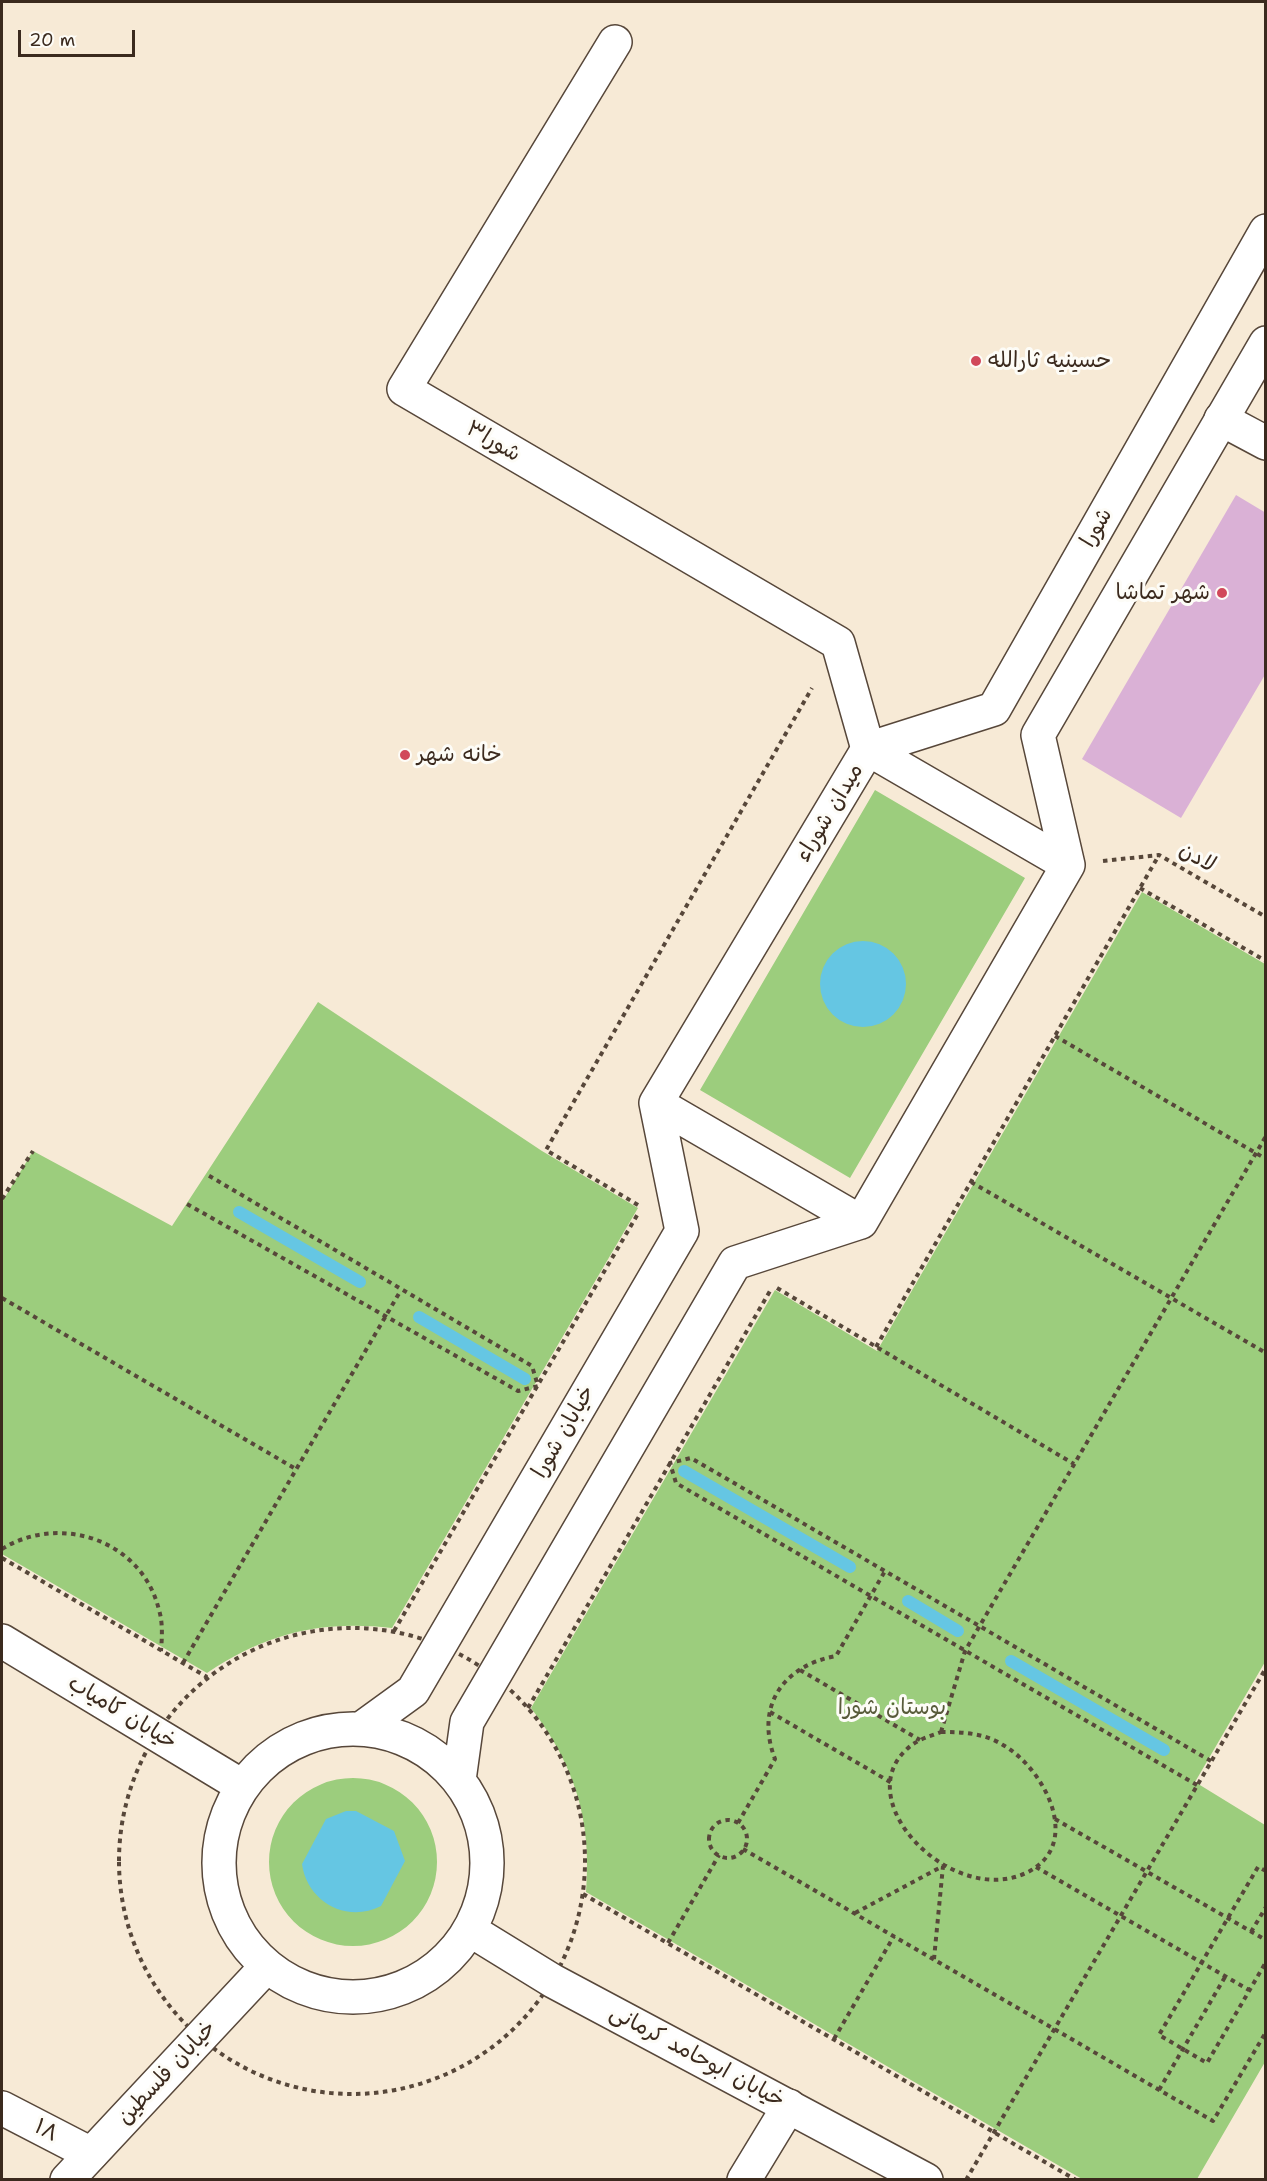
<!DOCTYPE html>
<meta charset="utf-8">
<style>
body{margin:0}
#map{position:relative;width:1267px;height:2181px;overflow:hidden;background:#f7ead6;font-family:"Shantell Sans",sans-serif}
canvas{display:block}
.frame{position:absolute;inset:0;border:3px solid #3b2a1e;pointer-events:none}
.scale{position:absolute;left:18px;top:30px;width:117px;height:27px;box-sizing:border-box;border:3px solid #3b2a1e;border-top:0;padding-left:8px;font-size:18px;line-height:21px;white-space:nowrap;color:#3b2a1e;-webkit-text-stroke:4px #fdfcf7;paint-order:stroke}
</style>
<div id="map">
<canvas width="1267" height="2181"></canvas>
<div class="frame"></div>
<div class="scale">20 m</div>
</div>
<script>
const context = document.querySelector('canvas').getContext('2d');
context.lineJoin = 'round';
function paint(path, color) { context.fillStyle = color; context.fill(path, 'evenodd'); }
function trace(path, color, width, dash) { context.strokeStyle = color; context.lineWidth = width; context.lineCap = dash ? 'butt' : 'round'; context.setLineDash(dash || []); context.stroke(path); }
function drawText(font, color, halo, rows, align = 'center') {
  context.font = font + ' "Shantell Sans","Playpen Sans Arabic",sans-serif'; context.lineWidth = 6; context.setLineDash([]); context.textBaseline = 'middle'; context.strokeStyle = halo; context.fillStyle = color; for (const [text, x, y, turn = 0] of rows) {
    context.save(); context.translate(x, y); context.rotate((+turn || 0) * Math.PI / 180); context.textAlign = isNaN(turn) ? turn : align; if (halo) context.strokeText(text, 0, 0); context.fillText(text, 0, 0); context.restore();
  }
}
paint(new Path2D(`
 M 875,790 L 1025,878 L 850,1178 L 700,1090 Z
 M 1142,892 L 1265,964 L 1265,1662 L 1195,1782 L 1265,1825 L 1265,2062 L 1197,2179 L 1082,2179 L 586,1892 C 592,1820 575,1766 531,1708 L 775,1290 L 877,1351 Z
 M 318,1002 L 542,1151 L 638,1208 L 392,1628 C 320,1620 267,1633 207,1673 L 2,1554 L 2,1202 L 33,1151 L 172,1226 Z
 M269 1862a84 84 0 1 1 168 0a84 84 0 1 1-168 0Z`), '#9ccd7d');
paint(new Path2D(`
 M820 984a43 43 0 1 1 86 0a43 43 0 1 1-86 0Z
 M 346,1811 L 356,1811 L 394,1831 L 405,1861 L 381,1906 C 346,1924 307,1901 302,1864 L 326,1819 Z`), '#65c6e3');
trace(new Path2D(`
 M 239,1212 L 360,1282
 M 419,1317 L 525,1379
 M 684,1471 L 850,1567
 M 908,1601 L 958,1631
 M 1011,1661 L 1164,1750`), '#65c6e3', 12);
paint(new Path2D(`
 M 1236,495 L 1266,513 L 1266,673 L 1181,818 L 1082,759 Z`), '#dab1d6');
const minor = new Path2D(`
 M 615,42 L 404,389 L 838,643 L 868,749
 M 1221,419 L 1266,443
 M 2,2108 L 91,2154
 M 744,2180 L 789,2106`);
const major = new Path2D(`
 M 868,749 L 994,709 L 1266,231
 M 1068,865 L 1038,735 L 1266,343
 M 861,1222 L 656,1103 L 868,749
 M 861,1222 L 1068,865 L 868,749
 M 2,1641 L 242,1786
 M 362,1728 L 413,1691 L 682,1231 L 656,1103
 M219 1863a134 134 0 1 1 268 0a134 134 0 1 1-268 0Z
 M 459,1780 L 467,1722 L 735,1263 L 861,1222
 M 470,1930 L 553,1981 L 926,2180
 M 67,2180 L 267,1966`);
trace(minor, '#57473a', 36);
trace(major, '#57473a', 36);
trace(new Path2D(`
 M 1103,861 L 1159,855 L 1266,917
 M 1140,888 L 1266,961
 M 1055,1036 L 1266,1159
 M 971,1182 L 1266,1353
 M 2,1199 L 33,1151
 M 187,1204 L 518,1391 L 538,1386 L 532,1366 L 206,1174
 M 638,1205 L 546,1150 L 812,688
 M 777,1288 L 1074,1464
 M 2,1298 L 296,1469
 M 876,1347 L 1159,855
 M 2,1549 C 60,1513 142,1540 159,1610 C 163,1623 162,1637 161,1651
 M 2,1558 L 207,1677
 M119 1861a233 233 0 1 1 466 0a233 233 0 1 1-466 0Z
 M 394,1631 L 639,1212
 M 183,1663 L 401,1290
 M 800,1670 L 920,1740
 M 528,1708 L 770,1291
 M 770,1712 L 892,1783
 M 941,1732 L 965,1651 L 1266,1136
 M 941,1732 C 963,1732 984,1733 1003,1745 C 1044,1768 1085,1845 1026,1873 C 953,1907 851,1804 905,1751 C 915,1740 928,1737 941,1732 Z
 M 1197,1785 L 676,1483 L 670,1463 L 691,1458 L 1211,1761
 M 1055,1819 L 1266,1940
 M709 1839a19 19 0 1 1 38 0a19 19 0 1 1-38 0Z
 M 738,1823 L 775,1759 C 755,1707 782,1666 836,1656 L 885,1571
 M 743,1849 L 1213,2121 L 1266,2032
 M 1036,1867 L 1249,1990
 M 1266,1871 L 1258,1867 L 1159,2035 L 1207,2063 L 1266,1962
 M 583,1894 L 1076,2180
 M 855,1913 L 943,1866 L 934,1959
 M 1251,1932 L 1266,1907
 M 668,1943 L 719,1855
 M 834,2039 L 894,1936
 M 1159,2090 L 1225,1977
 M 966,2180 L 1266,1668`), '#57473a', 4, [4.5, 4.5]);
trace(minor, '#fff', 33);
trace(major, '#fff', 33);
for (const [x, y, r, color] of [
 [976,361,6,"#d1495b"],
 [1222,593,6,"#d1495b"],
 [405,755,6,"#d1495b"]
]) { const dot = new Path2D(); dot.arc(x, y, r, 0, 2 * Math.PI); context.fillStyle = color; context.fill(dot); trace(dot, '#fdfcf7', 2); }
drawText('22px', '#3b2a1e', '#fdfcf7', [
 ["حسینیه ثارالله",988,361],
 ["شهر تماشا",1210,593,"right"],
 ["خانه شهر",417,755]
], 'left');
drawText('22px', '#3b2a1e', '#fdfcf7', [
 ["شورا۳",493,442,30],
 ["شورا",1097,528,-60],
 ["میدان شوراء",830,813,-59],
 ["لادن",1197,858,30],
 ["خیابان شورا",564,1432,-60],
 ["خیابان کامیاب",122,1713,31],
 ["خیابان ابوحامد کرمانی",697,2057,28],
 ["خیابان فلسطین",167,2073,-47],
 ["۱۸",46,2131,27]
]);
drawText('22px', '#585b3a', '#fdfcf7', [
 ["بوستان شورا",892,1708]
]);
</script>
